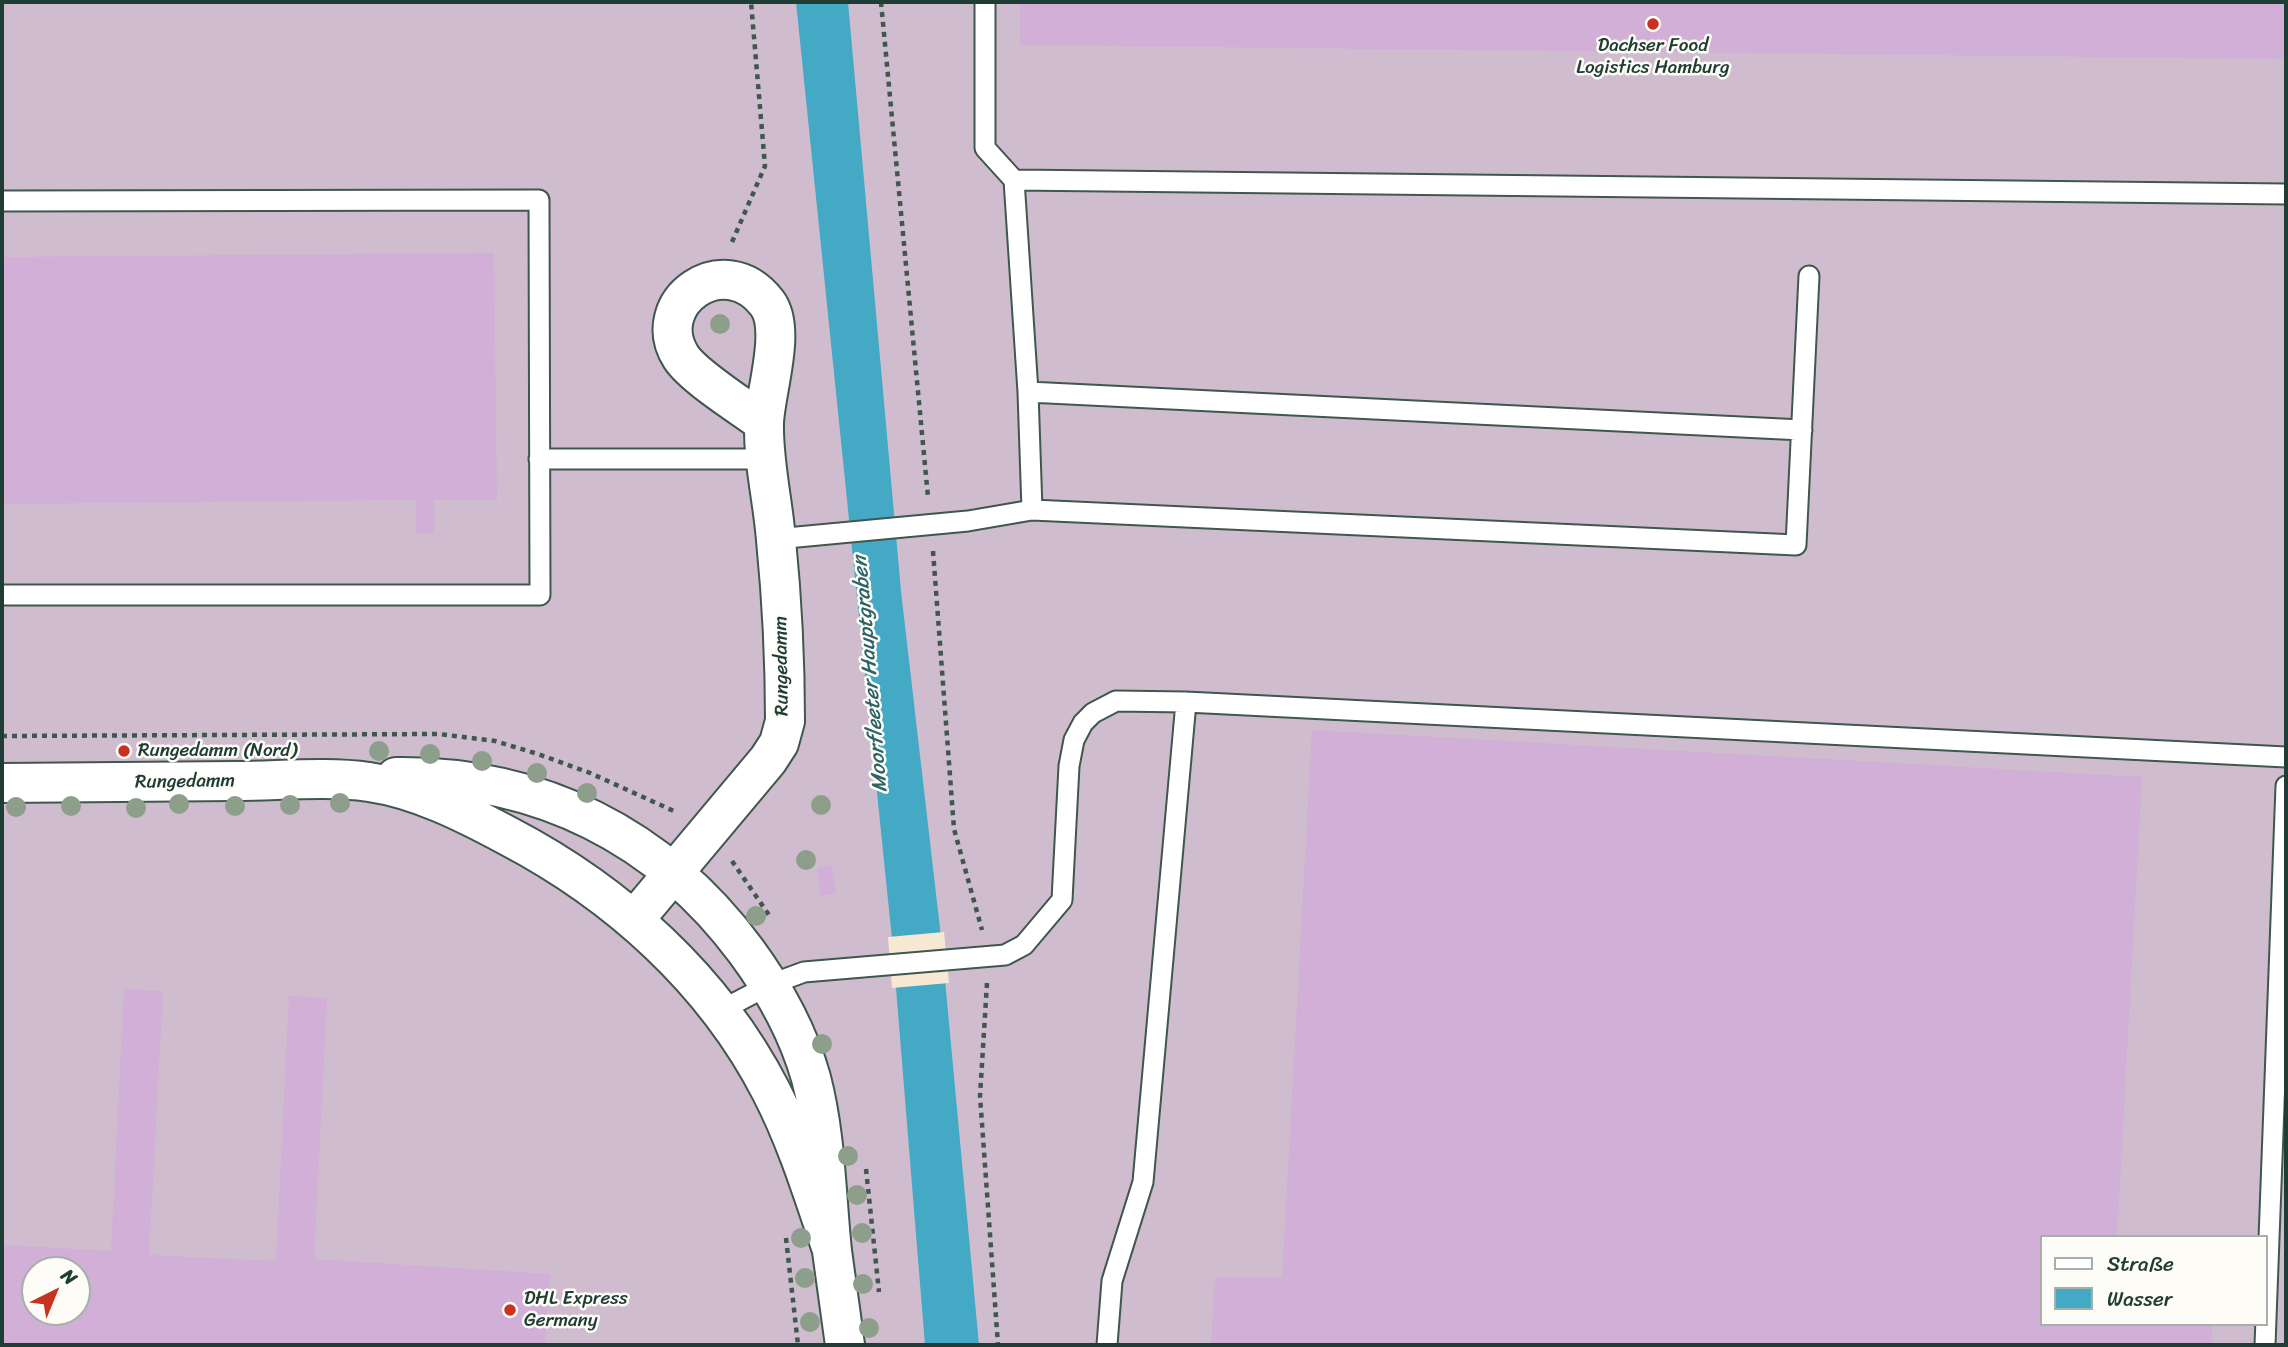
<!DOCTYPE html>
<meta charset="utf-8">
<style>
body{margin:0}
#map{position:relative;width:2288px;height:1347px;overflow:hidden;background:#f7e8d4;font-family:Sriracha,sans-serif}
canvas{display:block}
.frame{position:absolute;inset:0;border:4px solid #1f3d34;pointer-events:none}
.legend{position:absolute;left:2040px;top:1235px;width:228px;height:91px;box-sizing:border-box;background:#fdfcf7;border:2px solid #a4b0a9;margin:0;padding:9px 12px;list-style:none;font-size:21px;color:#1f3d34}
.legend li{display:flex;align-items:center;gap:14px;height:35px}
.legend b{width:35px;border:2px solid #a4b0a9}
.north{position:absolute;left:21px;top:1256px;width:70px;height:70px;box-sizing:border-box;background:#fdfcf7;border:2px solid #a4b0a9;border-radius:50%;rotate:43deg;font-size:19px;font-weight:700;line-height:28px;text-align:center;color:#1f3d34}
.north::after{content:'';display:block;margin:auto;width:24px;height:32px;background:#c8321e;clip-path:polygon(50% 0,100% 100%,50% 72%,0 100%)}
</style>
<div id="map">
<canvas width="2288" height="1347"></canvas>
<div class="frame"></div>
<ul class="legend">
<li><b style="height:9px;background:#fff"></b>Straße</li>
<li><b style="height:19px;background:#44a9c4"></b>Wasser</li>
</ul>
<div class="north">N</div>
</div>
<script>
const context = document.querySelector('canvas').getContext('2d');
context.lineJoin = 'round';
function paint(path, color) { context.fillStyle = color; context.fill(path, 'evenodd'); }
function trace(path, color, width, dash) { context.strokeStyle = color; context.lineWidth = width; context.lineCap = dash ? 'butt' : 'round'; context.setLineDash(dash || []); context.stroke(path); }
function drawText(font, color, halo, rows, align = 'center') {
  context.font = font + ' Sriracha,sans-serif'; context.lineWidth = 5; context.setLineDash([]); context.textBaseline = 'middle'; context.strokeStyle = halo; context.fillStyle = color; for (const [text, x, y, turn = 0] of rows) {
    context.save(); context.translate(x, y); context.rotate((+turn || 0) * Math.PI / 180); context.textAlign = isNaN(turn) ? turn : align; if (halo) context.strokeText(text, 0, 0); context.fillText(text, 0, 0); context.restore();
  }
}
paint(new Path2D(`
 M 2,2 L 2286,2 L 2286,1345 L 2,1345 ZM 2041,1237 L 2265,1237 L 2265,1324 L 2041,1324 ZM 35,1270 L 77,1270 L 77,1312 L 35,1312 Z`), '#cfbdcf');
paint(new Path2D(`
 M 796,2 L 848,2 L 901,591 L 941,937 L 979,1345 L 925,1345 L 892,939 Z`), '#44a9c4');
paint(new Path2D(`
 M 944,932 L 949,983 L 892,988 L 888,937 Z`), '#f7e8d4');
paint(new Path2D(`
 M 1020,2 L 2286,2 L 2286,59 L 1020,45 Z
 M 494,253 L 497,500 L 434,500 L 434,534 L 416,534 L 416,500 L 2,504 L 2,257 Z
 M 1312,730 L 2142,777 L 2117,1237 L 2041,1237 L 2041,1324 L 2213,1324 L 2211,1345 L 1211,1345 L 1215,1278 L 1282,1278 Z
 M 832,865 L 836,893 L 821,896 L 817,868 Z
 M 124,989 L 163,991 L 149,1255 L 276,1261 L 289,996 L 327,998 L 314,1259 L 550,1274 L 545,1345 L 2,1345 L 2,1245 L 111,1251 ZM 35,1270 L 77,1270 L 77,1312 L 35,1312 Z`), '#d1afd7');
const service = new Path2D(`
 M 985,2 L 985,148 L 1014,180 L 2286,194
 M 1014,180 L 1028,392 L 1802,430
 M 2,201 L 539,200 L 540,595 L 2,595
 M 1028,392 L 1032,510
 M 539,459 L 767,459
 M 776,539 L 968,521 L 1032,510 L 1796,545 L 1809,276
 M 720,1011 L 769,985 L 804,972 L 1005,955 L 1024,945 L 1062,900 L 1069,766 L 1074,740 L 1083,723 L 1093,713 L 1116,701 L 1186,702 L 2286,757
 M 1107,1345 L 1112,1281 L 1143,1182 L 1186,702
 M 2265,1345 L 2286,786`);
const minor = new Path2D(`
 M 396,777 C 539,775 661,836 746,951 C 774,989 798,1032 811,1078 C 826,1135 826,1193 832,1251 C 836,1282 841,1314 845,1345
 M 2,783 C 80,783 158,782 236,781 C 279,781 326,776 369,782 C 418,789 465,813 508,836 C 617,893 714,980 771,1091 C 797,1141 814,1197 832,1250
 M 634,920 L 768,760 L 779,743 L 785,721 C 785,660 782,600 776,540 C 773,501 763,462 764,423 C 765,392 787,329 767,303 C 724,247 647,303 681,357 C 694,377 743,407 764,423`);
trace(service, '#3f574c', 23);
trace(minor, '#3f574c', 42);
trace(new Path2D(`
 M 881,2 L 928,497
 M 732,242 L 765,166 L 751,2
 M 933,551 L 954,829 L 982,930
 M 2,736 L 439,734 L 495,741 L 538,754 L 590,773 L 676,812
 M 732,861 L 771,918
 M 987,983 L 980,1096 L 998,1345
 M 866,1169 L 879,1292
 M 786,1238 L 798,1345`), '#3f574c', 4.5, [5, 5]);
trace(service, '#fff', 19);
trace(minor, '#fff', 38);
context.fillStyle = '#8d9e8a';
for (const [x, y] of [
 [720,324],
 [379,751],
 [430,754],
 [482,761],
 [537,773],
 [587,793],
 [340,803],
 [179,804],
 [290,805],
 [821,805],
 [71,806],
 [235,806],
 [16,807],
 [136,808],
 [806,860],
 [756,916],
 [822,1044],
 [848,1156],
 [857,1195],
 [862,1233],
 [801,1238],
 [805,1278],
 [863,1284],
 [810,1322],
 [869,1328]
]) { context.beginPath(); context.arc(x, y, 10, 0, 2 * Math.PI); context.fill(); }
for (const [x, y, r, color] of [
 [1653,24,7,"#c8321e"],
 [124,751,7,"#c8321e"],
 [510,1310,7,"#c8321e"]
]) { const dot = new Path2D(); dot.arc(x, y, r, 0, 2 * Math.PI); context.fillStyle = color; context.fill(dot); trace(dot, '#fdfcf7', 2.5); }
drawText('19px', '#1f3d34', '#fdfcf7', [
 ["Dachser Food",1653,46,"center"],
 ["Logistics Hamburg",1653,68,"center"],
 ["Rungedamm (Nord)",138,751],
 ["DHL Express",524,1299],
 ["Germany",524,1321]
], 'left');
drawText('19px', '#1f3d34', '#fdfcf7', [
 ["Rungedamm",782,666,-91],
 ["Rungedamm",185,782,-1]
]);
drawText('italic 21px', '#2c6366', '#fdfcf7', [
 ["Moorfleeter Hauptgraben",871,674,-95]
]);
</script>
